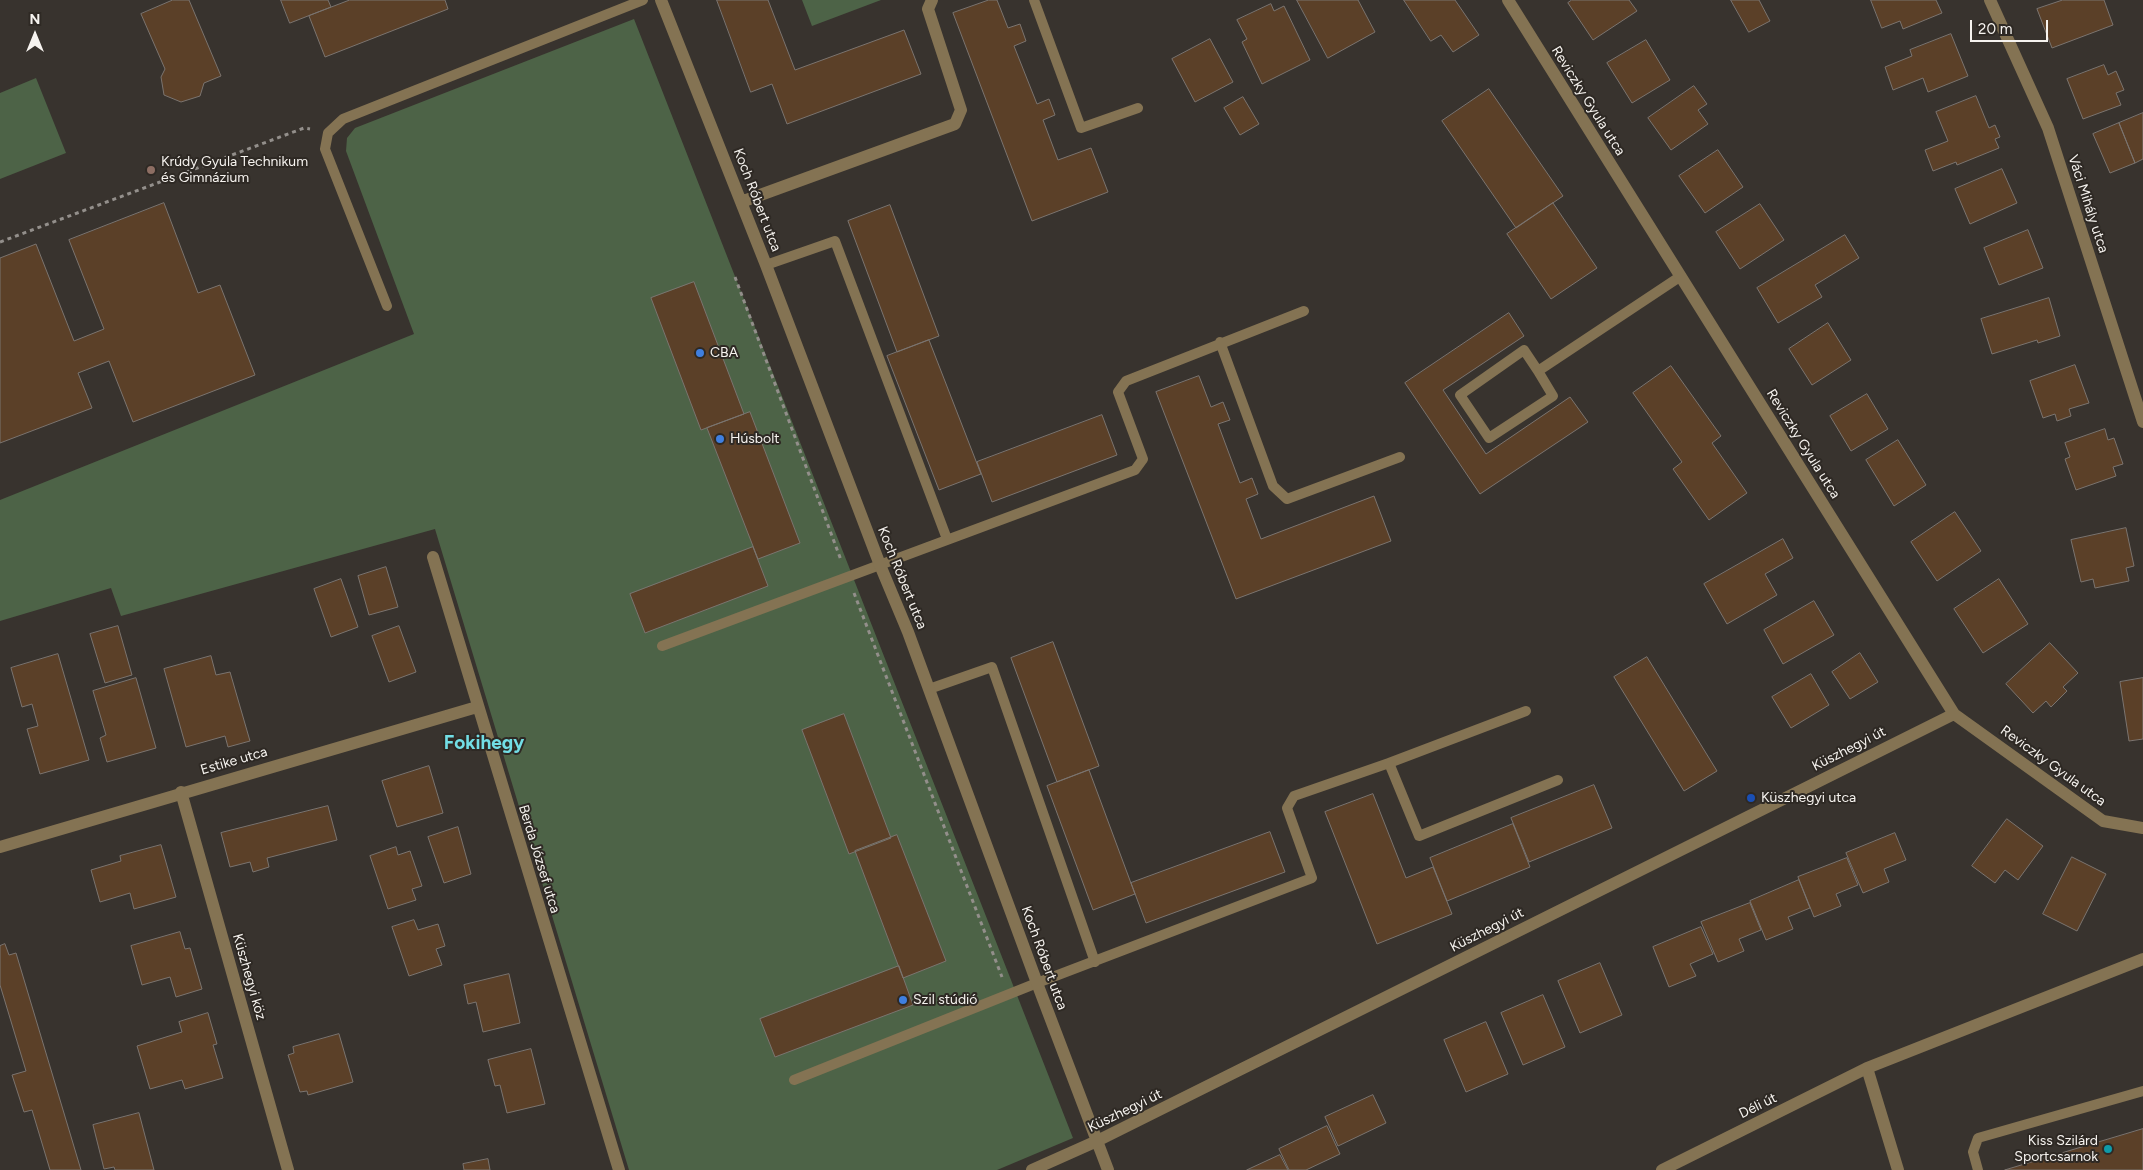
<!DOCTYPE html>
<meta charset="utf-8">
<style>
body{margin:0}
#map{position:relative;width:2143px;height:1170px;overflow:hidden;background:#38332e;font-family:Figtree,sans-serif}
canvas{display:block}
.north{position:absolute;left:10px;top:10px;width:50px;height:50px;-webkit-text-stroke:4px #2e2924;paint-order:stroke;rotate:0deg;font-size:14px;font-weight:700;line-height:20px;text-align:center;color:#f6f3ef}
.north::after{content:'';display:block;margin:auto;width:18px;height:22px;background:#f6f3ef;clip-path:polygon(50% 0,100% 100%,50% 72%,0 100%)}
.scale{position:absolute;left:1970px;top:20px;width:78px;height:22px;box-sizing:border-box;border:2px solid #f6f3ef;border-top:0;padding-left:6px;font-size:15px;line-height:18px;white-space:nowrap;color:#f6f3ef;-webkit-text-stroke:4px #2e2924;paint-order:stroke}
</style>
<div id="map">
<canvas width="2143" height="1170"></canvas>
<div class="north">N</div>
<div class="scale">20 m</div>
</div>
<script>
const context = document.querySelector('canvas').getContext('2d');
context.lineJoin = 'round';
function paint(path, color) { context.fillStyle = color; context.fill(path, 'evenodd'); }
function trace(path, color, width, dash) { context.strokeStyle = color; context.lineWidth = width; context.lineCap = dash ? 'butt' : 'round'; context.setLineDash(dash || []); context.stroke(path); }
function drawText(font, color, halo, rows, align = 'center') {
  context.font = font + ' Figtree,sans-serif'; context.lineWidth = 4; context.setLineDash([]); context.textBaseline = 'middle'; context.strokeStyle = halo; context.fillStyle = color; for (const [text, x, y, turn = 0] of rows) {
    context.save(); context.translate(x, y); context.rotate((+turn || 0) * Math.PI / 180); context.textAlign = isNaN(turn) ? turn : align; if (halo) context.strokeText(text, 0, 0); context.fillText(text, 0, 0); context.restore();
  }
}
paint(new Path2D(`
 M 802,0 L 881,0 L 812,26 Z
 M 634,19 L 1073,1138 L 997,1170 L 629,1170 L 435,529 L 121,616 L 111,588 L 0,621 L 0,500 L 414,334 L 346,151 L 347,138 L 355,128 Z
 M 36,78 L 66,153 L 0,179 L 0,93 Z`), '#4d6347');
const building = new Path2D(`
 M 173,0 L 189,0 L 221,76 L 204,83 L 200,96 L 181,102 L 164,95 L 161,77 L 165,69 L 141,14 Z
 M 281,0 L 328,0 L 331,7 L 290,23 Z
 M 350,0 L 445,0 L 448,9 L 325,57 L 309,16 Z
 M 717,0 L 768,0 L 795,70 L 904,30 L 921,74 L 787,124 L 772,84 L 751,92 Z
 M 989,0 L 997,0 L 1008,28 L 1020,24 L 1026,41 L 1014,46 L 1037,104 L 1049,99 L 1055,115 L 1043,120 L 1058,160 L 1091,148 L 1108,192 L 1032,221 L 953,13 Z
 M 1297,0 L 1358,0 L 1375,32 L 1328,58 Z
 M 1404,0 L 1455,0 L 1479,35 L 1453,52 L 1441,35 L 1431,41 Z
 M 1572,0 L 1629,0 L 1637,11 L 1593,40 L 1568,3 Z
 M 1731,0 L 1759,0 L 1770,21 L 1749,32 Z
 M 1871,0 L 1936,0 L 1942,13 L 1903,29 L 1900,21 L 1882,28 Z
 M 2063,0 L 2104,0 L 2113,25 L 2052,48 L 2037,9 Z
 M 1271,4 L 1274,11 L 1284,6 L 1310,60 L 1262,84 L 1242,42 L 1247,39 L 1237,20 Z
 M 1951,34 L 1968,76 L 1928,92 L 1923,78 L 1893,90 L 1885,67 L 1912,56 L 1910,50 Z
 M 1210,39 L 1233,82 L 1195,102 L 1172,59 Z
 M 1646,40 L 1670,80 L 1632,103 L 1607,63 Z
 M 2104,65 L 2108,75 L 2116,71 L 2124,90 L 2116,93 L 2121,105 L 2083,119 L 2067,79 Z
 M 1694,86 L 1707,104 L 1698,110 L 1708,124 L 1671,150 L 1648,118 Z
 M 1489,89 L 1563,196 L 1516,228 L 1442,121 Z
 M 1976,96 L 1989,128 L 1995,125 L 2000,137 L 1995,139 L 1999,148 L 1957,165 L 1956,162 L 1933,171 L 1925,150 L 1948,141 L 1936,112 Z
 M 1243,97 L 1259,124 L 1240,135 L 1224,108 Z
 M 2143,113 L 2143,159 L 2135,163 L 2119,123 Z
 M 2119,123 L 2135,163 L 2110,173 L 2093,134 Z
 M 1718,150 L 1743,187 L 1705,213 L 1679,176 Z
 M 2002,169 L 2017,203 L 1970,224 L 1955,189 Z
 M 164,203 L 198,293 L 220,285 L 255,375 L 133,422 L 109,361 L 78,373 L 92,408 L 0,443 L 0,258 L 36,244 L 74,341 L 104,329 L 69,240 Z
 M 1553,203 L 1597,268 L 1551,299 L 1507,234 Z
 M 1760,204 L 1784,240 L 1740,269 L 1716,232 Z
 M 890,205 L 939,336 L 897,352 L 848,221 Z
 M 2028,230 L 2043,268 L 1999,285 L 1984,248 Z
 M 1845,235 L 1859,258 L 1815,285 L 1822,297 L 1778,323 L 1757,288 Z
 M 694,282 L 744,414 L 701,430 L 651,298 Z
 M 2049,298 L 2060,336 L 2038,343 L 2037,340 L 1992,354 L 1981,319 Z
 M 1509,313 L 1524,336 L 1443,390 L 1486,454 L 1570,397 L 1588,422 L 1480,494 L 1405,383 Z
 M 1828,323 L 1851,360 L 1812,385 L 1789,349 Z
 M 929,340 L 981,474 L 939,490 L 887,356 Z
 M 2075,365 L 2089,403 L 2069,409 L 2071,416 L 2057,421 L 2055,414 L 2043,418 L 2030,381 Z
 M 1671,366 L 1721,436 L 1712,443 L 1747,493 L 1709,520 L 1673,469 L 1682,462 L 1633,393 Z
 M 1199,376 L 1211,407 L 1223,402 L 1230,420 L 1218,424 L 1240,483 L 1252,478 L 1258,494 L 1246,499 L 1261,539 L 1374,496 L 1391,541 L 1236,599 L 1156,392 Z
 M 1867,394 L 1888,429 L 1851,451 L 1830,416 Z
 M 750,412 L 800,543 L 758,559 L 707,428 Z
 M 1102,415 L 1117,455 L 992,502 L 977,462 Z
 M 2105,429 L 2108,440 L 2114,438 L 2123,464 L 2113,467 L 2116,476 L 2076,490 L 2065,459 L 2070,457 L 2065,443 Z
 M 1898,440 L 1926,485 L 1894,506 L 1866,460 Z
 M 1955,512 L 1981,551 L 1937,581 L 1911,542 Z
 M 2126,528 L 2134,566 L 2126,568 L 2129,581 L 2095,588 L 2093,579 L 2081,582 L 2071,540 Z
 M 1783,539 L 1793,558 L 1765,574 L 1777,595 L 1727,624 L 1704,584 Z
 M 753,547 L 768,586 L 645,633 L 630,594 Z
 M 386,567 L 398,607 L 369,615 L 358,576 Z
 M 341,579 L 358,627 L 331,637 L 314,589 Z
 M 1999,579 L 2028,624 L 1983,653 L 1954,609 Z
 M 1814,601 L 1834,635 L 1783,664 L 1764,630 Z
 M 118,626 L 132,675 L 105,683 L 90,634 Z
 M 399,626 L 416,672 L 389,682 L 372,636 Z
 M 1053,642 L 1099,766 L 1057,782 L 1011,658 Z
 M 2050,643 L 2078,673 L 2063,687 L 2067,691 L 2051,707 L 2046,701 L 2033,713 L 2006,684 Z
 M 1860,653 L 1878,682 L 1850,699 L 1832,672 Z
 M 58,654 L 89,760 L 40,774 L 27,729 L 38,726 L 32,704 L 22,707 L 11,668 Z
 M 211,656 L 216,675 L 230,672 L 250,741 L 228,747 L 225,736 L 186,747 L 164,669 Z
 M 1647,657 L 1717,771 L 1684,791 L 1614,677 Z
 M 1811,674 L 1829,705 L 1791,728 L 1772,697 Z
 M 136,678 L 156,748 L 107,762 L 100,738 L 106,735 L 93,691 Z
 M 2143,678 L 2143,739 L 2129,741 L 2120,682 Z
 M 844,714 L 891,838 L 849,854 L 802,730 Z
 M 429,766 L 443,813 L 397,827 L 382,781 Z
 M 1089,770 L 1135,894 L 1093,910 L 1047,786 Z
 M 1594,785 L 1612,828 L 1529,862 L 1511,818 Z
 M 1373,794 L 1406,878 L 1433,867 L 1452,914 L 1377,944 L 1325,812 Z
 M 328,806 L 337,840 L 267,858 L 269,867 L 253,872 L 250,862 L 230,867 L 221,833 Z
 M 2007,819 L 2043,846 L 2018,880 L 2005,870 L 1995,883 L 1972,866 Z
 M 1513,824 L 1530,867 L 1447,901 L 1430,858 Z
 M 458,827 L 471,874 L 444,883 L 428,837 Z
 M 1270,832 L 1285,872 L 1146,923 L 1131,883 Z
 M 1895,833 L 1906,860 L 1884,869 L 1889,882 L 1863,893 L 1846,853 Z
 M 897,835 L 946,961 L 903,978 L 855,851 Z
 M 161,845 L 176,897 L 134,909 L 130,893 L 100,902 L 91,870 L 121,861 L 120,856 Z
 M 396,847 L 398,855 L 410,851 L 422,886 L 412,889 L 416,900 L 388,909 L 370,856 Z
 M 2072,857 L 2106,874 L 2077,931 L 2043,914 Z
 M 1847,858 L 1858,885 L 1836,894 L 1841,906 L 1814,917 L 1798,877 Z
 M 1799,880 L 1810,908 L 1788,917 L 1793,929 L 1766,940 L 1750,901 Z
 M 1750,903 L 1761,930 L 1739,939 L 1744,951 L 1718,962 L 1701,922 Z
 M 414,920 L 418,930 L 438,924 L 445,946 L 436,949 L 442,965 L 409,976 L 392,927 Z
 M 1701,927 L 1713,954 L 1690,964 L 1696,976 L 1669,987 L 1653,947 Z
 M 180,932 L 185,949 L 190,948 L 202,989 L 176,997 L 170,977 L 142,985 L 131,946 Z
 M 5,944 L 9,955 L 16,953 L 81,1170 L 50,1170 L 32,1110 L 24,1112 L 12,1075 L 26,1071 L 0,985 L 0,946 Z
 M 1600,963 L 1622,1015 L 1580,1033 L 1558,981 Z
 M 899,966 L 913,1005 L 775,1057 L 760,1019 Z
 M 509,974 L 520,1023 L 483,1032 L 476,1002 L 468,1004 L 464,985 Z
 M 1543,995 L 1565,1047 L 1523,1065 L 1501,1013 Z
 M 208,1013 L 217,1044 L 213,1045 L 223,1078 L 185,1089 L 182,1080 L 150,1089 L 137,1046 L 182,1032 L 179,1022 Z
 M 1486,1022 L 1508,1074 L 1466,1092 L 1444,1040 Z
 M 339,1034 L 353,1082 L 308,1095 L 307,1091 L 300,1092 L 288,1055 L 294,1053 L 293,1047 Z
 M 531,1049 L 545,1104 L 507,1113 L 500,1085 L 495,1086 L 488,1060 Z
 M 1373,1095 L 1386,1123 L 1338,1146 L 1325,1117 Z
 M 139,1113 L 154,1170 L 115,1170 L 114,1167 L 104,1169 L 93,1125 Z
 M 1327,1126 L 1340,1154 L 1306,1170 L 1289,1170 L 1279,1149 Z
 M 2143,1129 L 2143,1170 L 2005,1170 Z
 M 1280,1155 L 1288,1170 L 1247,1170 Z
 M 488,1159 L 490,1170 L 464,1170 L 463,1164 Z`);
paint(building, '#5b4028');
trace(building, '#7b746f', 1);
trace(new Path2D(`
 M 0,242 L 304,128 L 310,129
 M 735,277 L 841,560
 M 854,593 L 1002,977`), '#938f8b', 3, [4, 4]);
trace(new Path2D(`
 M 1034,0 L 1081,128 L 1138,108
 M 766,265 L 835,241 L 947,539
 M 387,306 L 325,149 L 328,133 L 343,119 L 643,0
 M 1220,342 L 1273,486 L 1287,499 L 1400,457
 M 1538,371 L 1553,396 L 1489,438 L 1460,395 L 1524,350 L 1538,371 L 1681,276
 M 662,646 L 1135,470 L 1143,459 L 1118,392 L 1126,381 L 1304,311
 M 929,689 L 992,667 L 1095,962
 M 1389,763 L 1526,711
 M 794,1080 L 1037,983 L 1312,878 L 1287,808 L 1294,796 L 1389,763 L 1419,836 L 1558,780
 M 1978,1170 L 1973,1152 L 1978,1138 L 2143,1091`), '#847353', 10);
trace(new Path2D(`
 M 661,0 L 766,265 L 880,565 L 908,632 L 1037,983 L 1108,1170
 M 1508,0 L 1954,714 L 2103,821 L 2143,828
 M 1990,0 L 2048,128 L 2143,422
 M 741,202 L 955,124 L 961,110 L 928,9 L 932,0
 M 433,557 L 619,1170
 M 181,792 L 288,1170
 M 0,847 L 477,707
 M 1867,1068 L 1898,1170
 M 1032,1170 L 1097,1141 L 1954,714
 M 1662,1170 L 1867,1068 L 2143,959`), '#847353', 12);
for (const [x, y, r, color] of [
 [151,170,5,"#8d6e63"],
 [700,353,5,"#3f7fe0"],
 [720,439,5,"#3f7fe0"],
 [1751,798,5,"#1a4fb4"],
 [903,1000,5,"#3f7fe0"],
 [2108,1149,5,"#0f9aa8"]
]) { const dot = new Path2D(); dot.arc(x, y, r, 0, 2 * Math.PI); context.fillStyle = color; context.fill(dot); trace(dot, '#2e2924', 2); }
drawText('14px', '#f6f3ef', '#2e2924', [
 ["Reviczky Gyula utca",1588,101,58],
 ["Koch Róbert utca",757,200,69],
 ["Váci Mihály utca",2088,204,72],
 ["Reviczky Gyula utca",1803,444,58],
 ["Koch Róbert utca",902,578,68],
 ["Küszhegyi út",1849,749,-27],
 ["Estike utca",234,761,-16],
 ["Reviczky Gyula utca",2053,766,36],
 ["Berda József utca",539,859,73],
 ["Küszhegyi út",1487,930,-27],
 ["Koch Róbert utca",1044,958,70],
 ["Küszhegyi köz",249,977,74],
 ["Déli út",1758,1106,-26],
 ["Küszhegyi út",1125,1111,-26]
]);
drawText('14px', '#f6f3ef', '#2e2924', [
 ["Krúdy Gyula Technikum",161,162],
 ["és Gimnázium",161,178],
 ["CBA",710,353],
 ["Húsbolt",730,439],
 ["Küszhegyi utca",1761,798],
 ["Szil stúdió",913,1000],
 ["Kiss Szilárd",2098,1141,"right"],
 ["Sportcsarnok",2098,1157,"right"]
], 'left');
drawText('bold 19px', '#72dee5', '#2e2924', [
 ["Fokihegy",484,743]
]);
</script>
